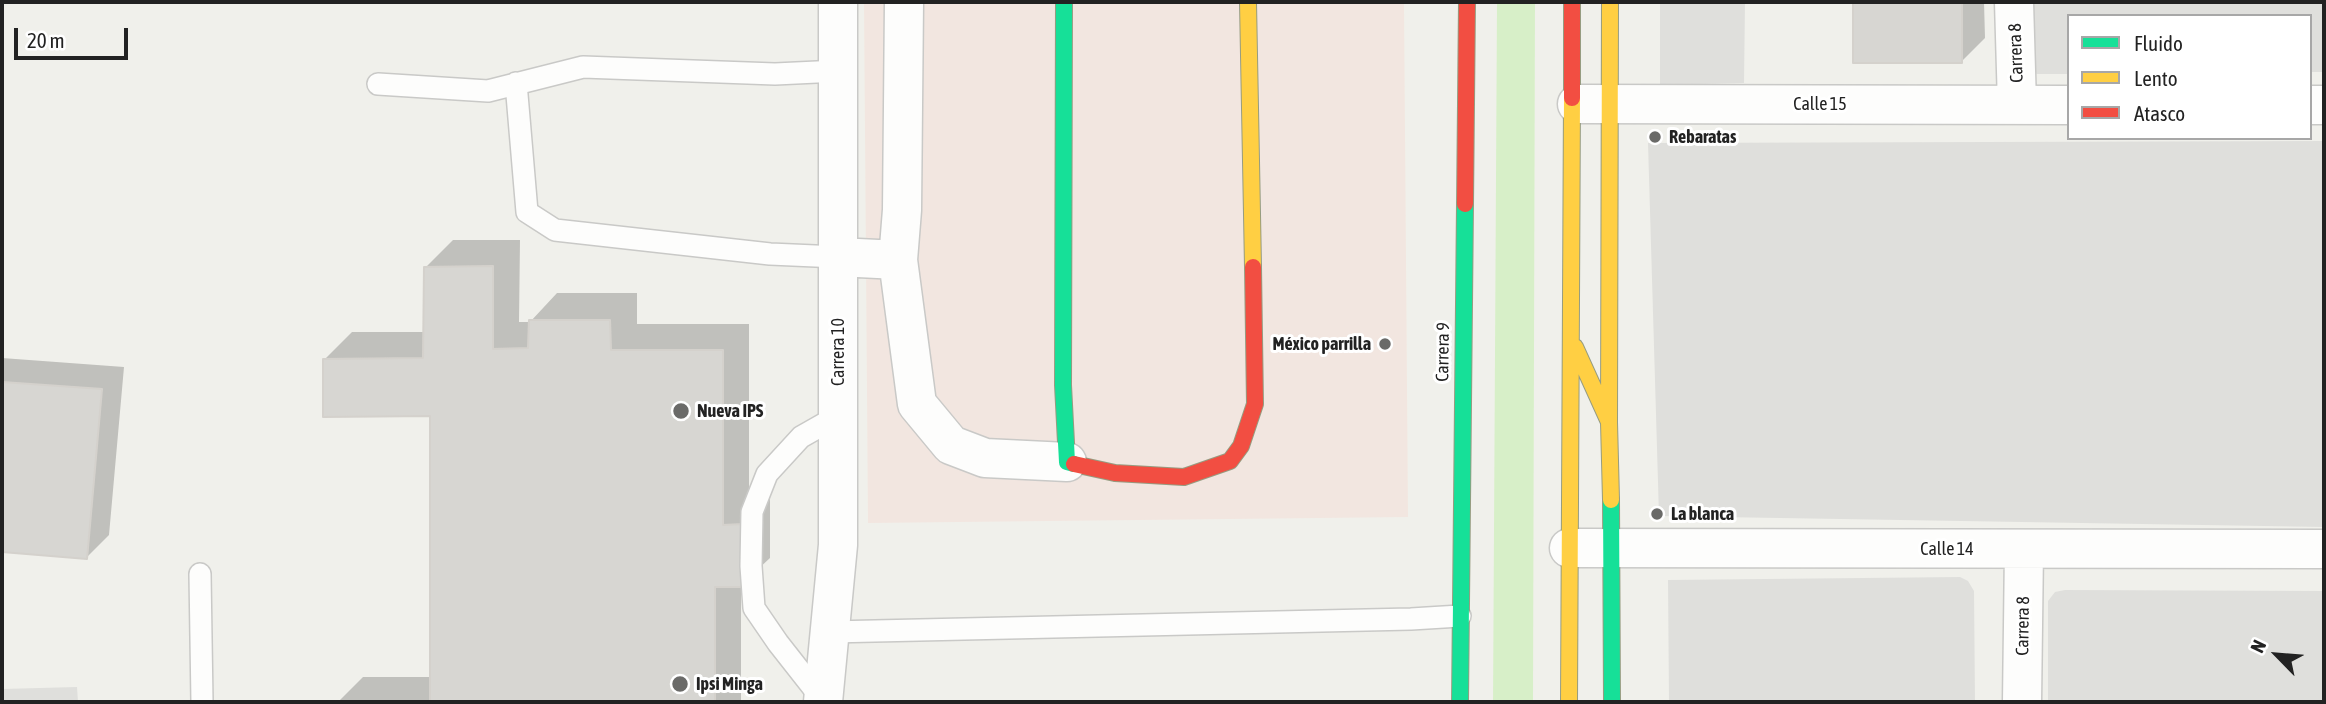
<!DOCTYPE html>
<meta charset="utf-8">
<style>
body{margin:0}
#map{position:relative;width:2326px;height:704px;overflow:hidden;background:#f0f0eb;font-family:"Asap Condensed",sans-serif}
canvas{display:block}
.frame{position:absolute;inset:0;border:4px solid #222;pointer-events:none}
.legend{position:absolute;left:2067px;top:14px;width:245px;height:126px;box-sizing:border-box;background:#fff;border:2px solid #a7a7a7;margin:0;padding:9px 12px;list-style:none;font-size:21px;color:#222}
.legend li{display:flex;align-items:center;gap:14px;height:35px}
.legend b{width:35px;border:2px solid #a7a7a7}
.north{position:absolute;left:2242px;top:620px;width:70px;height:70px;-webkit-text-stroke:5px #fff;paint-order:stroke;rotate:295deg;font-size:19px;font-weight:700;line-height:28px;text-align:center;color:#222}
.north::after{content:'';display:block;margin:auto;width:24px;height:32px;background:#222;clip-path:polygon(50% 0,100% 100%,50% 72%,0 100%)}
.scale{position:absolute;left:14px;top:28px;width:114px;height:32px;box-sizing:border-box;border:4px solid #222;border-top:0;padding-left:9px;font-size:21px;line-height:24px;white-space:nowrap;color:#222;-webkit-text-stroke:5px #fff;paint-order:stroke}
</style>
<div id="map">
<canvas width="2326" height="704"></canvas>
<div class="frame"></div>
<ul class="legend">
<li><b style="height:9px;background:#16e098"></b>Fluido</li>
<li><b style="height:9px;background:#ffcf43"></b>Lento</li>
<li><b style="height:9px;background:#f24e42"></b>Atasco</li>
</ul>
<div class="north">N</div>
<div class="scale">20 m</div>
</div>
<script>
const context = document.querySelector('canvas').getContext('2d');
context.lineJoin = 'round';
function paint(path, color) { context.fillStyle = color; context.fill(path, 'evenodd'); }
function trace(path, color, width, dash) { context.strokeStyle = color; context.lineWidth = width; context.lineCap = dash ? 'butt' : 'round'; context.setLineDash(dash || []); context.stroke(path); }
function drawText(font, color, halo, rows, align = 'center') {
  context.font = font + ' "Asap Condensed",sans-serif'; context.lineWidth = 6; context.setLineDash([]); context.textBaseline = 'middle'; context.strokeStyle = halo; context.fillStyle = color; for (const [text, x, y, turn = 0] of rows) {
    context.save(); context.translate(x, y); context.rotate((+turn || 0) * Math.PI / 180); context.textAlign = isNaN(turn) ? turn : align; if (halo) context.strokeText(text, 0, 0); context.fillText(text, 0, 0); context.restore();
  }
}
paint(new Path2D(`
 M 1660,2 L 1745,2 L 1744,83 L 1660,85 Z
 M 2026,2 L 2324,2 L 2324,72 L 2310,72 L 2310,16 L 2069,16 L 2069,74 L 2037,74 L 2029,70 Z
 M 2324,141 L 2324,527 L 1659,516 L 1648,143 Z
 M 1960,577 L 1968,581 L 1974,591 L 1975,702 L 1669,702 L 1668,580 Z
 M 2065,590 L 2324,591 L 2324,702 L 2048,702 L 2048,601 L 2055,592 Z
 M 77,687 L 78,702 L 2,702 L 2,689 Z`), '#dfdfdc');
paint(new Path2D(`
 M 864,2 L 1404,2 L 1408,517 L 868,523 Z`), '#f2e6e0');
paint(new Path2D(`
 M 1497,2 L 1535,2 L 1533,702 L 1493,702 Z`), '#d7efc8');
paint(new Path2D(`
 M 1855,2 L 1984,2 L 1985,38 L 1962,61 L 1855,62 Z
 M 453,240 L 520,240 L 519,322 L 530,322 L 557,293 L 637,293 L 637,324 L 749,324 L 749,498 L 770,498 L 770,558 L 741,585 L 741,702 L 338,702 L 363,677 L 431,677 L 432,414 L 325,359 L 352,332 L 425,332 L 425,268 Z
 M 2,358 L 124,367 L 109,535 L 87,557 L 2,551 Z`), '#0003');
const building = new Path2D(`
 M 1853,2 L 1962,2 L 1962,63 L 1853,63 Z
 M 493,266 L 493,349 L 528,348 L 529,320 L 610,320 L 611,350 L 723,350 L 723,525 L 744,524 L 744,587 L 715,587 L 715,702 L 430,702 L 430,416 L 323,417 L 323,359 L 423,358 L 424,267 Z
 M 2,382 L 102,389 L 87,559 L 2,552 Z`);
paint(building, '#d7d6d2');
trace(building, '#d4d1cc', 2);
const lane = new Path2D(`
 M 516,83 L 527,212 L 555,230 L 770,254 L 838,257
 M 378,84 L 488,91 L 583,67 L 775,74 L 838,71
 M 200,574 L 202,702
 M 830,632 L 1411,619 L 1460,616
 M 822,699 L 778,643 L 754,608 L 751,566 L 752,512 L 767,474 L 801,437 L 838,416`);
const street = new Path2D(`
 M 2014,2 L 2017,105
 M 1577,104 L 2069,105
 M 2310,105 L 2324,105
 M 838,257 L 898,260 L 902,210 L 904,2
 M 898,260 L 917,404 L 951,445 L 985,458 L 1067,462
 M 1569,548 L 2324,549
 M 823,702 L 838,545 L 838,2
 M 2022,702 L 2024,549`);
const fast = new Path2D(`
 M 1064,2 L 1063,385 L 1067,462 L 1074,464
 M 1611,500 L 1612,702
 M 1460,702 L 1465,204`);
const slow = new Path2D(`
 M 1248,2 L 1253,267
 M 1610,2 L 1609,422 L 1611,500
 M 1575,347 L 1609,422
 M 1569,702 L 1572,98`);
const jam = new Path2D(`
 M 1572,98 L 1572,2
 M 1465,204 L 1467,2
 M 1074,464 L 1115,473 L 1184,477 L 1230,461 L 1241,446 L 1255,404 L 1253,267`);
trace(lane, '#c9c9c7', 24);
trace(street, '#c9c9c7', 41);
trace(fast, '#969c81', 18);
trace(slow, '#969c81', 18);
trace(jam, '#969c81', 18);
trace(lane, '#fdfdfc', 21);
trace(street, '#fdfdfc', 38);
trace(fast, '#16e098', 16);
trace(slow, '#ffcf43', 16);
trace(jam, '#f24e42', 16);
for (const [x, y, r, color] of [
 [1655,137,7,"#6a6a68"],
 [1385,344,7,"#6a6a68"],
 [681,411,9,"#6a6a68"],
 [1657,514,7,"#6a6a68"],
 [680,684,9,"#6a6a68"]
]) { const dot = new Path2D(); dot.arc(x, y, r, 0, 2 * Math.PI); context.fillStyle = color; context.fill(dot); trace(dot, '#fff', 2.5); }
drawText('18px', '#222', '#fff', [
 ["Carrera 8",2016,53,-92],
 ["Calle 15",1820,104],
 ["Carrera 10",838,352,-90],
 ["Carrera 9",1443,352,-89],
 ["Calle 14",1947,549],
 ["Carrera 8",2023,626,-89]
]);
drawText('bold 18px', '#222', '#fff', [
 ["Rebaratas",1669,137],
 ["México parrilla",1371,344,"right"],
 ["Nueva IPS",697,411],
 ["La blanca",1671,514],
 ["Ipsi Minga",696,684]
], 'left');
</script>
